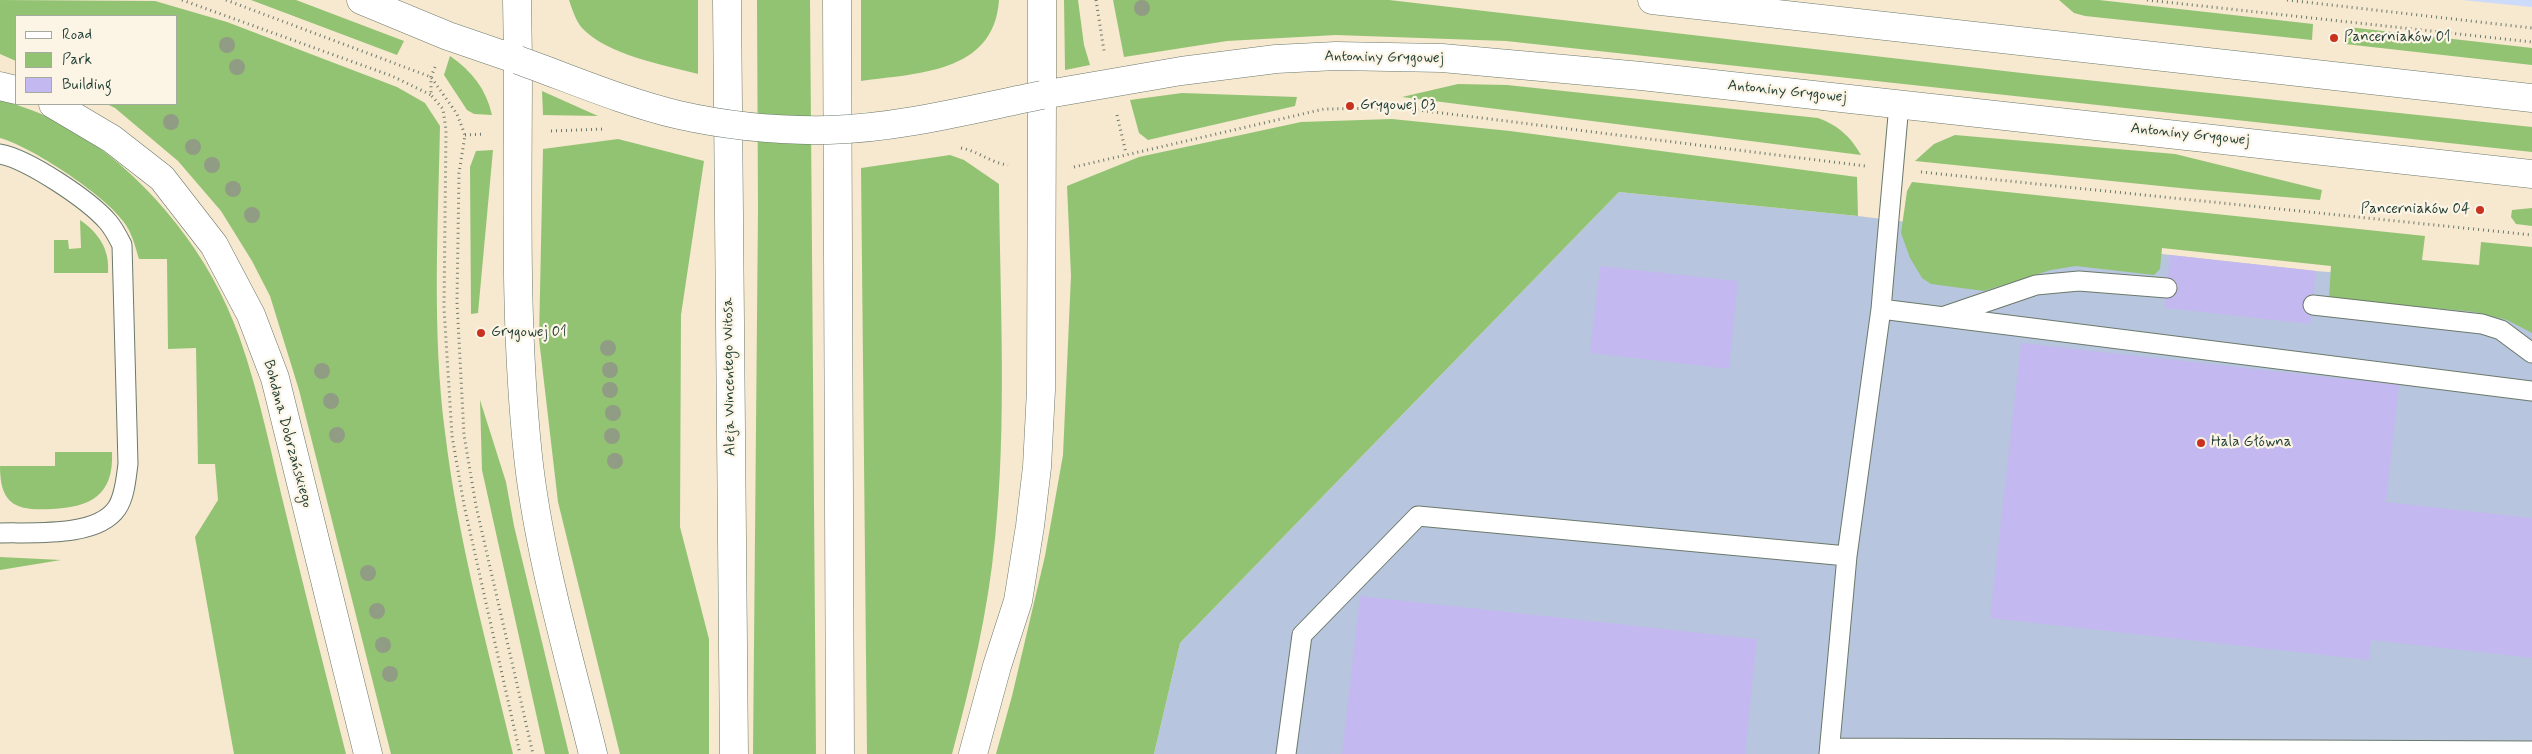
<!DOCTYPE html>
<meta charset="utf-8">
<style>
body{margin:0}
#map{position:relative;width:2532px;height:754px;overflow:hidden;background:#f7e8d0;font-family:Mynerve,sans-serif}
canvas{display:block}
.legend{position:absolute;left:15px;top:15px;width:162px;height:90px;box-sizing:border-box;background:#fcf5e5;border:1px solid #a4ab9e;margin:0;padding:6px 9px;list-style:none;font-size:15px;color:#1f3d34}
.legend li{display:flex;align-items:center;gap:10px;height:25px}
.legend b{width:25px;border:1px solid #a4ab9e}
</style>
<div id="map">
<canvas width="2532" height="754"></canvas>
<ul class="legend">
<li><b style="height:6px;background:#fff"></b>Road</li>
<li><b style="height:14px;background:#92c373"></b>Park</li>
<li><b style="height:14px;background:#c3b8ef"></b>Building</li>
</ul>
</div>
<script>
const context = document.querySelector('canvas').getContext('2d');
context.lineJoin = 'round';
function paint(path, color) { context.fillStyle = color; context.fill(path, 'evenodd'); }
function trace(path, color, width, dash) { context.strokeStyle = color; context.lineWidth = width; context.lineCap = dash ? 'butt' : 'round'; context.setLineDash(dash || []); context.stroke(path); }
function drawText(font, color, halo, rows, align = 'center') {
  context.font = font + ' Mynerve,sans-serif'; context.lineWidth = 4.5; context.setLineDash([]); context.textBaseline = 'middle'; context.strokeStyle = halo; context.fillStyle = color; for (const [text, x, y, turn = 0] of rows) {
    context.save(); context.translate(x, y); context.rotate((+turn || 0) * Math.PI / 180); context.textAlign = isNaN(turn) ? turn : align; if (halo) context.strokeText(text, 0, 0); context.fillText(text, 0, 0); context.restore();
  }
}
paint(new Path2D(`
 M 2462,0 L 2532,0 L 2532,7 Z`), '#ccdbf9');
paint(new Path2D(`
 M 1619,192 L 1858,216 L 2170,255 L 2316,271 L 2532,289 L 2532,754 L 1154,754 L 1180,643 Z`), '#b8c5de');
paint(new Path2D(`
 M 0,0 L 155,1 L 227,22 L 397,87 L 425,103 L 440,126 C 438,228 432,331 445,432 C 458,541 488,648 513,754 L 391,754 L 299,390 L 270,296 L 252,261 L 221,211 L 178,161 L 115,108 L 107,104 L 176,104 L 176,16 L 16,16 L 16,61 L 0,54 Z
 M 251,0 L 296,0 L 404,41 L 397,55 Z
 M 569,0 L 698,0 L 698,74 C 664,65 607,55 582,28 C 576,21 572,9 569,0 Z
 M 757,0 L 810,0 L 816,754 L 753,754 L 758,209 Z
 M 861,0 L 999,0 C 994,74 916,73 861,81 Z
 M 1064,0 L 1078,0 L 1084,45 L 1090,65 L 1065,70 Z
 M 1113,0 L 1389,0 L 2039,75 L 2532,127 L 2532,152 L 1506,41 L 1336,35 L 1227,41 L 1124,57 Z
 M 2059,0 L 2099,0 L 2313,24 L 2312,40 L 2085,16 L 2074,13 Z
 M 2348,27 L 2532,48 L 2532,65 L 2345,44 Z
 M 450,56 C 472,71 486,89 492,115 L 474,114 L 467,110 L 444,75 Z
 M 1458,84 L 1507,85 L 1818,118 C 1839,126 1850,136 1861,155 L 1402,97 Z
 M 542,91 L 598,116 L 543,115 Z
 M 1182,93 L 1297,97 L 1295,106 L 1148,140 L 1139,133 L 1130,100 Z
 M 0,99 C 28,109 58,118 82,135 C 153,184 210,255 239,336 C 260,395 272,458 287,518 C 306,597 326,675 346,754 L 234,754 L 195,537 L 218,500 L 215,464 L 198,464 L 196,348 L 168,349 L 167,259 L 139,259 C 135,246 132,232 123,221 C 103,194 32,147 0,138 Z
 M 1392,119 L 1510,131 L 1857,177 L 1858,216 L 1619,192 L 1180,643 L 1154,754 L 996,754 L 1012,696 L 1045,556 L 1063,455 L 1071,276 L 1067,186 L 1139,157 L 1301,122 Z
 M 1955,135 L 2175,154 L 2322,190 L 2320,200 L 2190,189 L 1915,161 L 1934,144 Z
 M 618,139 L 704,161 L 681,315 L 680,527 L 709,639 L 709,754 L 620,754 L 558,502 L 539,339 L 543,149 Z
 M 493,150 L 478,313 L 471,314 L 470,167 L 476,151 Z
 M 950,155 L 964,160 L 999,184 C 1000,302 1007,422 995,539 C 988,612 971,683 952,754 L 867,754 L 861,168 Z
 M 1912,182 L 2425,236 L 2422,260 L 2479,265 L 2481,242 L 2532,247 L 2532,333 L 2507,320 L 2475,312 L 2329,298 L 2331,266 L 2162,248 L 2160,269 L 2154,275 L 2076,266 L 2051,270 L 1984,291 L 1931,284 L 1922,278 L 1910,258 L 1901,233 L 1907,191 Z
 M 2532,208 L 2532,226 L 2516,224 L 2511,217 L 2512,210 Z
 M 80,220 C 99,233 110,250 108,273 L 54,273 L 54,240 L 68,240 L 69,249 L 81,248 Z
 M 480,400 L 506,482 L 514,526 L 569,754 L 545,754 L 482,470 Z
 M 55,452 L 112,452 C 114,496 90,507 52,509 C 16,511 0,505 0,466 L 55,466 Z
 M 0,557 L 61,560 L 0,570 Z`), '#92c373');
paint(new Path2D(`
 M 2170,255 L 2316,271 L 2310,324 L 2165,308 Z
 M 1600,266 L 1738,281 L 1729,369 L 1590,353 Z
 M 2021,343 L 2399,385 L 2386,502 L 2532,518 L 2532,658 L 2371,640 L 2369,660 L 1990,618 Z
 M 1360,596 L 1757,639 L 1745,754 L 1342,754 Z`), '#c3b8ef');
const service = new Path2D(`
 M 0,154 C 28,159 89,200 108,222 C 114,229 118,237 122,245 L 128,464 C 126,478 125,496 117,508 C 97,538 32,532 0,533
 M 2313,305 L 2482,324 L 2501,330 L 2532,353
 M 1881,309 L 2532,391
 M 1945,316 L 2036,285 L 2079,281 L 2167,288
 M 1830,748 L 2532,751
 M 1286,754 L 1302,635 L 1418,516 L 1847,556
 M 1829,754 L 1847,556 L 1881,309 L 1899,104`);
const minor = new Path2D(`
 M 0,86 L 16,90
 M 53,104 L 112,139 L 162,178 L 214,245 L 251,315 L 275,378 L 368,754`);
const tertiary = new Path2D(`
 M 361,0 L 448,36 L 518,60 L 517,0
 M 1042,0 L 1042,95 L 1181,71 L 1276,59 L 1336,56 L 1442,58 L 1641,76 L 2532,174
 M 1652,0 L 2532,98`);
const primary = new Path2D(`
 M 727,0 L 734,754
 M 837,0 L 840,754
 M 518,60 C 518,191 514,325 528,456 C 539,557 569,656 593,754
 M 973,754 L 997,666 L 1018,601 L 1030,526 L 1037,467 L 1041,390 L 1042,95`);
trace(service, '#6b796b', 21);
trace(minor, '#6b796b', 29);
trace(tertiary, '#6b796b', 29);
trace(primary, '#6b796b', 29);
trace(new Path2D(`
 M 182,0 L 392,76 L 431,95
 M 226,0 L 431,77 L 457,114 L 465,135 L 459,173 L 457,302 L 464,435 L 476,506 L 533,754
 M 1096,0 L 1104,51
 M 2147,0 L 2532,42
 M 2287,0 L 2532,28
 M 435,67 L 431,77 L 431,95 L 443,109 L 446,130 L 444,308 L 452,436 L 464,505 L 520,754
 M 1117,115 L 1126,153
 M 551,131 L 605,129
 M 465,135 L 484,134
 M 961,148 C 978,151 991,163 1008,165
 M 1074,167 L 1324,109 L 1402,108 L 1865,166
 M 1921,172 L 2532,235`), '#6b796b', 3, [1, 4]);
trace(service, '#fff', 19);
trace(minor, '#fff', 28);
trace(tertiary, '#fff', 28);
trace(primary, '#fff', 28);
const tertiaryBridge = new Path2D(`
 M 518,60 C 571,79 624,102 679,115 C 728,126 779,131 829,130 C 900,128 972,109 1042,95`);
trace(tertiaryBridge, '#6b796b', 29, []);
trace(tertiaryBridge, '#fff', 28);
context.fillStyle = '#909c83';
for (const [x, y] of [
 [1142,8],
 [227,45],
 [237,67],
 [171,122],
 [193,147],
 [212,165],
 [233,189],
 [252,215],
 [608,348],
 [610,370],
 [322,371],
 [610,390],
 [331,401],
 [613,413],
 [337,435],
 [612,436],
 [615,461],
 [368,573],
 [377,611],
 [383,645],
 [390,674]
]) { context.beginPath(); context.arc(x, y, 8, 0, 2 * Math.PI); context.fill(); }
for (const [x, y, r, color] of [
 [2334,38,5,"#c8321e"],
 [1350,106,5,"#c8321e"],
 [2480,210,5,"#c8321e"],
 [481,333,5,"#c8321e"],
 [2201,443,5,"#c8321e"]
]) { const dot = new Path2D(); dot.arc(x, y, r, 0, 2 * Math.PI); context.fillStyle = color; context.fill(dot); trace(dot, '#fcf5e5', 2); }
drawText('15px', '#1f3d34', '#fcf5e5', [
 ["Pancerniaków 01",2344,38],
 ["Grygowej 03",1360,106],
 ["Pancerniaków 04",2470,210,"right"],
 ["Grygowej 01",491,333],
 ["Hala Główna",2211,443]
], 'left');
drawText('15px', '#1f3d34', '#fcf5e5', [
 ["Antoniny Grygowej",1384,58,1],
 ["Antoniny Grygowej",1787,92,6],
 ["Antoniny Grygowej",2190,135,6],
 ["Aleja Wincentego Witosa",730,377,-91],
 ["Bohdana Dobrzańskiego",287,434,75]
]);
</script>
